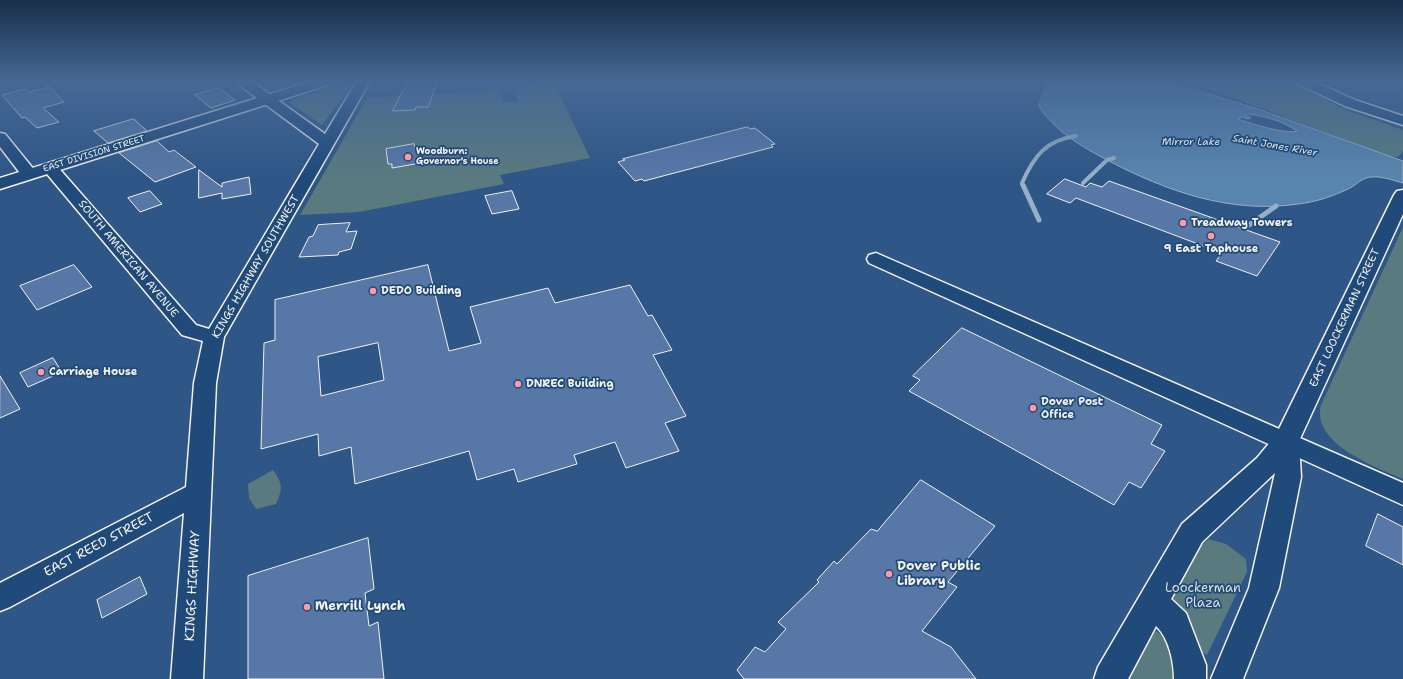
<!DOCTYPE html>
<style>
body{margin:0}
canvas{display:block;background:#2e5686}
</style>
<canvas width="1403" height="679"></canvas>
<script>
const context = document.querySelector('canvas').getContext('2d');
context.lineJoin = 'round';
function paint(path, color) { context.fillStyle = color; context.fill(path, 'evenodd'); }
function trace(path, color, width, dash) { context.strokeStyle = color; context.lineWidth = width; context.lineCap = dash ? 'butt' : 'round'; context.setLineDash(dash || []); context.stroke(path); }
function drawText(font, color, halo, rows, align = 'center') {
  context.font = font + ' "Shantell Sans",sans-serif'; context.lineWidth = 3.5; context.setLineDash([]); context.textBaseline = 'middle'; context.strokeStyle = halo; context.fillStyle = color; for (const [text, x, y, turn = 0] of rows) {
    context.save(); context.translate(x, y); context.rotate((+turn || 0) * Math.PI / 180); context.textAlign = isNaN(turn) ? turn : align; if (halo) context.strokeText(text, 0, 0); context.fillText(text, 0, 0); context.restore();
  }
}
paint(new Path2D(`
 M 355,81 L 322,125 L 290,103 L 295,99 Z
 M 540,81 L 553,81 L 590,158 L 500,175 L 504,184 L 359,212 L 300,215 L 367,98 L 500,90 L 504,102 L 518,102 L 516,90 Z
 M 1184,81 L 1289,81 L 1346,110 L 1403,130 L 1403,151 L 1398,157 L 1388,156 L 1218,92 Z
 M 1403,227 L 1403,479 C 1376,467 1311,444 1321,405 Z
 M 273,470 C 283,484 283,488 276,504 L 256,509 L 249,498 L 248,484 Z
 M 1209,539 L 1226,544 L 1246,559 L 1247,572 L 1207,655 L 1196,649 L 1173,608 L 1171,597 L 1174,587 L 1200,546 Z
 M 1157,631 L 1168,642 L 1176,655 L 1174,679 L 1125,679 L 1149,635 Z`), '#597a7f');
const water = new Path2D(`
 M 1047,81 L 1167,81 L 1258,109 L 1403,161 L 1403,183 C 1392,180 1382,176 1371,177 C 1361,178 1358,184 1350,188 C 1334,196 1316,202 1298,204 C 1230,214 1166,191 1107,160 C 1081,146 1056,132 1039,107 ZM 1248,114 C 1265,116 1283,121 1297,131 C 1287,135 1249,123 1238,119 L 1241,117 L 1249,119 L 1251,117 L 1245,116 Z`);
paint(water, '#5885ad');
trace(water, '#96b0c5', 1);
trace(new Path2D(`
 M 1083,183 L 1107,160 L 1114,158
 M 1023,186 L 1022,183 C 1034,156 1046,140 1076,136`), '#96b0c5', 4);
trace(new Path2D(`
 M 1023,185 L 1039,220
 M 1249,225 L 1276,206`), '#96b0c5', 5);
const building = new Path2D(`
 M 408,81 L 438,81 L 428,107 L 416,107 L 415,110 L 393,111 Z
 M 50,87 L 64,102 L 43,108 L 59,122 L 37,128 L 25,117 L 22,118 L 2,95 L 25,89 L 28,92 Z
 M 219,88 L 235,100 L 211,108 L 195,95 Z
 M 134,119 L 147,131 L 108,143 L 94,131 Z
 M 748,127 L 750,129 L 755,128 L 775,144 L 771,145 L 773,147 L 644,181 L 642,179 L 635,181 L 618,162 L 625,160 L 623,159 Z
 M 157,141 L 169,152 L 174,150 L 196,167 L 155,182 L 119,153 Z
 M 414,144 L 420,163 L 392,168 L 392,164 L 388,164 L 386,149 Z
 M 199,170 L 222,187 L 222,183 L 249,177 L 251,194 L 222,199 L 222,193 L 199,198 Z
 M 1065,179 L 1086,187 L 1090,183 L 1102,187 L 1109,181 L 1280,242 L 1257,276 L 1216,261 L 1222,253 L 1076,198 L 1070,203 L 1047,194 Z
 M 150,191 L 162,204 L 140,212 L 128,198 Z
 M 512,191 L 519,209 L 492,214 L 485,196 Z
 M 350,223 L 346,232 L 357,231 L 351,249 L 339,252 L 338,255 L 299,257 L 309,237 L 313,236 L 318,225 Z
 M 74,265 L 92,287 L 37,310 L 20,286 Z
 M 428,265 L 449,351 L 481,343 L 470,307 L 548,288 L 555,303 L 630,285 L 648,316 L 652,315 L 672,350 L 653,355 L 686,416 L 665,423 L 679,451 L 626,468 L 615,442 L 574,455 L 577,464 L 518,482 L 514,469 L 477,480 L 469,451 L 355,484 L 351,447 L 319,456 L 318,434 L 261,449 L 264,343 L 275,340 L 275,300 ZM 378,343 L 384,380 L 321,396 L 318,357 Z
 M 962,328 L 1162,425 L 1151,444 L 1165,451 L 1141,488 L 1129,482 L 1114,505 L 909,391 L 920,380 L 913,376 Z
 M 53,358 L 62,372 L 28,387 L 20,373 Z
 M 0,376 L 20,409 L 0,418 Z
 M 921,480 L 995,526 L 948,582 L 957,587 L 922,631 L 951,647 L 976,679 L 744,679 L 737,670 L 755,647 L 765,652 L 786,629 L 778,622 L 819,582 L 817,580 L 834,561 L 837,564 L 871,529 L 877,531 Z
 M 1378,514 L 1403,527 L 1403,565 L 1366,546 Z
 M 368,538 L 374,589 L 365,593 L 369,626 L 378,622 L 384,679 L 248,679 L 248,576 Z
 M 140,577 L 147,594 L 102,618 L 97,600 Z`);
paint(building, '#5778a6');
trace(building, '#f4f1e8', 1);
const minor = new Path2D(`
 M 237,81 L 251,81 L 325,134 L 357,81 L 370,81 L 224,337 L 216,383 L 203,679 L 171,679 L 184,513 L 10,607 L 0,611 L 0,583 L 186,487 L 194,383 L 203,341 L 182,335 L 42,168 L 44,165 L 50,163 L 56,165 L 196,325 L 209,329 L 319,144 L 238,84 Z
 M 1296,81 L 1313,81 L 1355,100 L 1403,116 L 1403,125 L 1345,106 L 1298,84 Z
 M 0,133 L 5,134 L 35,171 L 37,174 L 35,177 L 29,179 L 23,177 L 0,147 Z
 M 876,253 L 1403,483 L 1403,505 L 869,263 L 867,259 L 869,255 Z`);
const tertiary = new Path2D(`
 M 1403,190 L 1403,214 L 1299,441 L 1301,477 L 1279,588 L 1243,679 L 1211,679 L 1249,588 L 1275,473 L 1202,542 L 1171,599 L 1186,613 L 1206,665 L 1206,679 L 1174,679 C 1174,662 1169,638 1156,626 L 1128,679 L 1094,679 L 1098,667 L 1182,524 L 1257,458 L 1276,435 L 1394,195 L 1397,191 Z`);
const trunk = new Path2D(`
 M 312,81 L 333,81 L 331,84 L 0,189 L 0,178 Z`);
trace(minor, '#f4f1e8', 3);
trace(tertiary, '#f4f1e8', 3);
trace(trunk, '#f4f1e8', 3);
paint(minor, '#1f4a7a');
paint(tertiary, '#1f4a7a');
paint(trunk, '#1f4a7a');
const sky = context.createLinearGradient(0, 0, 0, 176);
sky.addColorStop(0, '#192f4a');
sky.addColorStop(0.46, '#466895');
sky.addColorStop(1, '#46689500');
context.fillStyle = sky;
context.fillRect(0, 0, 1403, 176);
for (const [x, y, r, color] of [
 [408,157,4,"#ff9aa2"],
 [1183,223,4,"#ff9aa2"],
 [1211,236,4,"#ff9aa2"],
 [373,291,4,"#ff9aa2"],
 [41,372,4,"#ff9aa2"],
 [518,384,4,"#ff9aa2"],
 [1033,408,4,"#ff9aa2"],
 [889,574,4,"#ff9aa2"],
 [307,607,4,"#ff9aa2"]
]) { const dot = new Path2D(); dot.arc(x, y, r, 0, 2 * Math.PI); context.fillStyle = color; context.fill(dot); trace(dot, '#1f4a7a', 1.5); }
drawText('bold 9px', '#f4f1e8', '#1f4a7a', [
 ["Woodburn:",416,152],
 ["Governor's House",416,162]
], 'left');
drawText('9px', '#f4f1e8', '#1f4a7a', [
 ["EAST DIVISION STREET",94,154,-17]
]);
drawText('italic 10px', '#dde1df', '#1f4a7a', [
 ["Mirror Lake",1191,142],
 ["Saint Jones River",1275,146,10]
]);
drawText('bold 11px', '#f4f1e8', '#1f4a7a', [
 ["Treadway Towers",1191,223],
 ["9 East Taphouse",1211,249,"center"],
 ["DEDO Building",381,291],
 ["Carriage House",49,372],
 ["DNREC Building",526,384],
 ["Dover Post",1041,402],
 ["Office",1041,415]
], 'left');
drawText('11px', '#f4f1e8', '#1f4a7a', [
 ["SOUTH AMERICAN AVENUE",128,259,50],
 ["KINGS HIGHWAY SOUTHWEST",256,267,-60],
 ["EAST LOOCKERMAN STREET",1345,318,-65]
]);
drawText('13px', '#f4f1e8', '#1f4a7a', [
 ["EAST REED STREET",99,545,-28],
 ["KINGS HIGHWAY",193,586,-87]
]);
drawText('bold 13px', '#f4f1e8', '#1f4a7a', [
 ["Dover Public",897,567],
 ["Library",897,582],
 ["Merrill Lynch",315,607]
], 'left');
drawText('13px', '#dddfd8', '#1f4a7a', [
 ["Loockerman",1203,589],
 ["Plaza",1203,604]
]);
</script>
